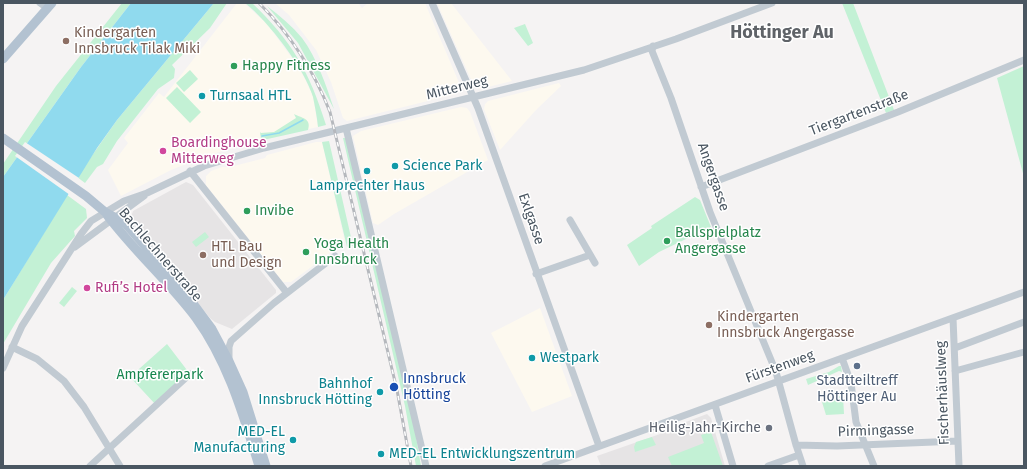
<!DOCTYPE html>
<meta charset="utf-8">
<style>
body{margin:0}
#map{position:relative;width:1027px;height:469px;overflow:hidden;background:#f5f3f3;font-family:"Fira Sans",sans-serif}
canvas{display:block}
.frame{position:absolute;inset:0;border:4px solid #4a5661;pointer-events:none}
</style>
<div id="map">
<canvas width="1027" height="469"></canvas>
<div class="frame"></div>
</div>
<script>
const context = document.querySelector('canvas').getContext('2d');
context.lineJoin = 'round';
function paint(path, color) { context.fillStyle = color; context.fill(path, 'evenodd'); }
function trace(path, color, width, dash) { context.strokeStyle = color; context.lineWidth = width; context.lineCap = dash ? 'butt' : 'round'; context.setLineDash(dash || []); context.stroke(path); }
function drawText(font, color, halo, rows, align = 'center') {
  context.font = font + ' "Fira Sans",sans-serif'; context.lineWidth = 3; context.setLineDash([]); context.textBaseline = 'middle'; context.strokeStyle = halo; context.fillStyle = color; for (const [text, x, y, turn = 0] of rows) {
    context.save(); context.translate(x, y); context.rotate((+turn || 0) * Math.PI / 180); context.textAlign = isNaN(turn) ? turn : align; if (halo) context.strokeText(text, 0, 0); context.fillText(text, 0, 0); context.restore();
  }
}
paint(new Path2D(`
 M 237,3 L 244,3 L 267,24 L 300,69 L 313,96 L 318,127 L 272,137 L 209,155 L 171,170 L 121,196 L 108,170 L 128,143 L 124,138 L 159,93 L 164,97 Z
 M 275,3 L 358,3 L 362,8 L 368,3 L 425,3 L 460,85 L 459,92 L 456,94 L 347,121 L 343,118 L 331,82 L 316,50 L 289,15 Z
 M 437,3 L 451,3 L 512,81 L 480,89 L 474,86 Z
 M 559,83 L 561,86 L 536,110 L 500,150 L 484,109 L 485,104 L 488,101 Z
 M 461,107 L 467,108 L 470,112 L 488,160 L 394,214 L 378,225 L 373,223 L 353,136 L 361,131 Z
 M 316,142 L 322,142 L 345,242 L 291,282 L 283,282 L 206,185 L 206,176 L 211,171 L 222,167 L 230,167 L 265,158 L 267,155 Z
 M 540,308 L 572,396 L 532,412 L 491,333 Z`), '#fdf9ef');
paint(new Path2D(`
 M 186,182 L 193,185 L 276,290 L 276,293 L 232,329 L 215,322 L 210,318 L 130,220 L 133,211 Z
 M 707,414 L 711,418 L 725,466 L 601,466 L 597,456 L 660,434 L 662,431 Z`), '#e6e4e5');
paint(new Path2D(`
 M 122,3 L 131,3 L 81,67 L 3,177 L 3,164 L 56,86 Z
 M 214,3 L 227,3 L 210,28 L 172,65 L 175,69 L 174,78 L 158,89 L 117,141 L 103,164 L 97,167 L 85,183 L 77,177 L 117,120 Z
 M 245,3 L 252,3 C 292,41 310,73 326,125 L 318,127 C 317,117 315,107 313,97 C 305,69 268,21 245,3 Z
 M 842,3 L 853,3 L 894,110 L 886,113 Z
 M 267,6 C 280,16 292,26 302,38 C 317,58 326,85 334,109 L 298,43 Z
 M 525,24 L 533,43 L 528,46 L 514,28 Z
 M 1024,66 L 1024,177 L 997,78 Z
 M 190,70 L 198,79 L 184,92 L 176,83 Z
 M 177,87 L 201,112 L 190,123 L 166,98 Z
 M 294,114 C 301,118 312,118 308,130 L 263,140 L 261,139 L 260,132 L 261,133 L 274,132 L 296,118 Z
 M 343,138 L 346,138 L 413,419 L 421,466 L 416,466 L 405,406 Z
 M 329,141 L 353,246 L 347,247 L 322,142 Z
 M 67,195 L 86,209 L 87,218 L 74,231 L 75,236 L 51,263 L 3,344 L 3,300 Z
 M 695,197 L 700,200 L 711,227 L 659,252 L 639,266 L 627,245 L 652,228 L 651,226 Z
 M 205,232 L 209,237 L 196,247 L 192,242 Z
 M 72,287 L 77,291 L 64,307 L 59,303 Z
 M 167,344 L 190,374 L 156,405 L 130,377 Z
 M 839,366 L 841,366 L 842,372 L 839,371 L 808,385 L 806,379 L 829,372 Z
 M 843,395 L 844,414 L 826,415 L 822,402 Z
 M 711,432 L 723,466 L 672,466 L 668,457 L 704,443 L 701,435 Z
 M 652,437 L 656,445 L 635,452 L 634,447 L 636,442 Z`), '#c3f1d5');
paint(new Path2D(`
 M 131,3 L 214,3 L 117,120 L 97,148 L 3,300 L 3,177 L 81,67 Z`), '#90daee');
paint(new Path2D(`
 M 25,142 L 79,178 L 70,195 L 15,156 Z`), '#f5f3f3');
trace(new Path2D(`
 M 262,136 L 279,133 L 303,120`), '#90daee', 1.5);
trace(new Path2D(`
 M 40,3 L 47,8
 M 432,3 L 478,108 L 599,446
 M 653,46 L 652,51 L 671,98 L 710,212 L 776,372 L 796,445 L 803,466
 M 346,128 L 426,466
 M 190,171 L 287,293
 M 701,187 L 898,112 L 1024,60
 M 570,220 L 595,263
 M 75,247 L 144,196
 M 536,274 L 590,255
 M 953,318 L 959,466
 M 12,347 L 37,359 L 64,381 L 84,407 L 120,466
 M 955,348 L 1024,322
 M 842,358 L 851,383 L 856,422 L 874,466
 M 229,360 L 229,347 L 231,341 L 274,303 L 335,256
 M 3,368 L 22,326 L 81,234 L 91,221 L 124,201 L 147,193 L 204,166 L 264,148 L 584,70 L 676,39 L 772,3
 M 955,371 L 1024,352
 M 715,405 L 733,466
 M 796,445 L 837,446 L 958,441
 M 90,466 L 190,374
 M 545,466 L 1024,292
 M 768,466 L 799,455`), '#c1cad2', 7);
trace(new Path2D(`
 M 3,59 L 52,3
 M 3,138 L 86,196 L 105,212 L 125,223 L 180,286 L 212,329 L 229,361 L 243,392 L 266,466
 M 107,215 C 134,251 169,282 196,318 C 228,362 243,415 259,466`), '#b3c2d1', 9);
const rail = new Path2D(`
 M 259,3 C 290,34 314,71 330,112 L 397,390 L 411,466`);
trace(rail, '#b5b8bd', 3);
trace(rail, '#fff', 1.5, [4.5]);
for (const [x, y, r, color] of [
 [66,41,4,"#8d6e63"],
 [234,66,4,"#2e9e5b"],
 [202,96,4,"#0f9aa8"],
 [163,151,4,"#d1479c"],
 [395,166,4,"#0f9aa8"],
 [367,171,4,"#0f9aa8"],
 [247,211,4,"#2e9e5b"],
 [667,241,4,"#2e9e5b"],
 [306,252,4,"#2e9e5b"],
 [203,255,4,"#8d6e63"],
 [87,288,4,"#d1479c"],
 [709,325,4,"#8d6e63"],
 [532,358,4,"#0f9aa8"],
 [857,366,4,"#5c6f8a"],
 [394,387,5,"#1a4fb4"],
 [380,392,4,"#0f9aa8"],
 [769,428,4,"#6b7280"],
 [293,440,4,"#0f9aa8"],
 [381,454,4,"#0f9aa8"]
]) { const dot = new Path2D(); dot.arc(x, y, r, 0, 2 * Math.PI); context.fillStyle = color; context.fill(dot); trace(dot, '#fff', 1.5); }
drawText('14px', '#785e54', '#fff', [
 ["Kindergarten",74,33],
 ["Innsbruck Tilak Miki",74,49],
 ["HTL Bau",211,247],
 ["und Design",211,263],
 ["Kindergarten",717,317],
 ["Innsbruck Angergasse",717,333]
], 'left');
drawText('14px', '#27864d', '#fff', [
 ["Happy Fitness",242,66],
 ["Invibe",255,211],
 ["Ballspielplatz",675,233],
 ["Angergasse",675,249],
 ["Yoga Health",314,244],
 ["Innsbruck",314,260]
], 'left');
drawText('14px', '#4a5661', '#fff', [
 ["Mitterweg",457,88,-14],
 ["Tiergartenstraße",859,113,-21],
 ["Angergasse",713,177,71],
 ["Exlgasse",531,219,71],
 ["Bachlechnerstraße",160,255,49],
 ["Fürstenweg",780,367,-20],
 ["Fischerhäuslweg",943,393,-92],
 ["Pirmingasse",876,431,-2]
]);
drawText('14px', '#0d838f', '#fff', [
 ["Turnsaal HTL",210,96],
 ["Science Park",403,166],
 ["Lamprechter Haus",367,186,"center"],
 ["Westpark",540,358],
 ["Bahnhof",372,384,"right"],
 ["Innsbruck Hötting",372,400,"right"],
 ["MED-EL",285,432,"right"],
 ["Manufacturing",285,448,"right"],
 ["MED-EL Entwicklungszentrum",389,454]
], 'left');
drawText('14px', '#b23c85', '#fff', [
 ["Boardinghouse",171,143],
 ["Mitterweg",171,159],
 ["Rufi’s Hotel",95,288]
], 'left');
drawText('14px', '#17864f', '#fff', [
 ["Ampfererpark",160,375]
]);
drawText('14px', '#164399', '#fff', [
 ["Innsbruck",403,379],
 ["Hötting",403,395]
], 'left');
drawText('14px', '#4e5e75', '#fff', [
 ["Stadtteiltreff",857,381],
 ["Höttinger Au",857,397]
]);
drawText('14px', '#5b616d', '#fff', [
 ["Heilig-Jahr-Kirche",761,428]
], 'right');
drawText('bold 18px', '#5f6368', '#fff', [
 ["Höttinger Au",782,33]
]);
</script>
